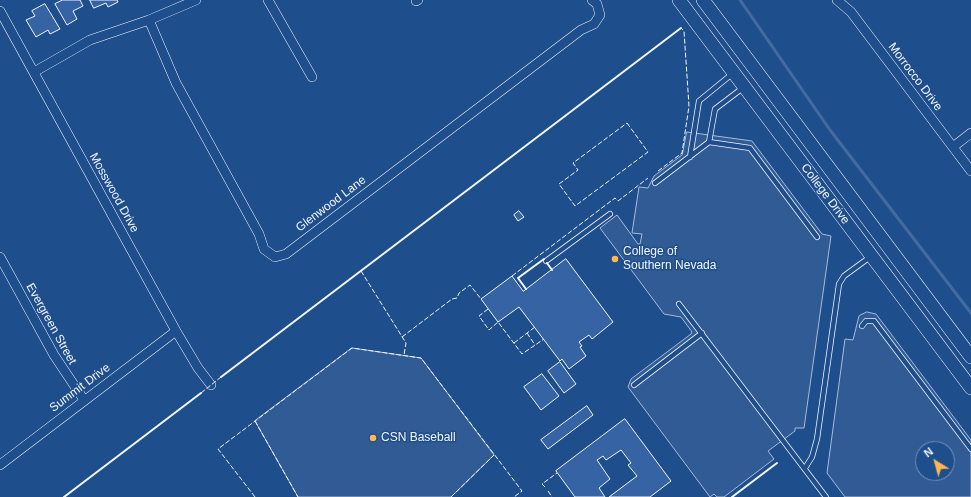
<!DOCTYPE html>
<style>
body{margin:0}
#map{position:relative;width:971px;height:497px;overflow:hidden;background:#1f4e8c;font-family:Arial,sans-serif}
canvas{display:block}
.north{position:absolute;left:915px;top:441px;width:40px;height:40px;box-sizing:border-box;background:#1f4e8c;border:1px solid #7391ba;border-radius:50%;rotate:323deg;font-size:11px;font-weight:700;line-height:16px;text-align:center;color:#f2f6ff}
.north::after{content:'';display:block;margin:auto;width:14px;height:18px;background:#ffb74d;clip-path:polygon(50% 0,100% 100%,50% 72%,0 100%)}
</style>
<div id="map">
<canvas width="971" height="497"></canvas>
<div class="north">N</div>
</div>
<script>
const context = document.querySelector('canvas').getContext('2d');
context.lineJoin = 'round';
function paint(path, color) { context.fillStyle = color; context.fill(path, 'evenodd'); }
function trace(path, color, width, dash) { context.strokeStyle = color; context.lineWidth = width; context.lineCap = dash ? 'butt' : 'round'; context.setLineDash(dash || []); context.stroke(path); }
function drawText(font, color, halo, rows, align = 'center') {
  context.font = font + ' Arial,sans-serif'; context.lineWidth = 3; context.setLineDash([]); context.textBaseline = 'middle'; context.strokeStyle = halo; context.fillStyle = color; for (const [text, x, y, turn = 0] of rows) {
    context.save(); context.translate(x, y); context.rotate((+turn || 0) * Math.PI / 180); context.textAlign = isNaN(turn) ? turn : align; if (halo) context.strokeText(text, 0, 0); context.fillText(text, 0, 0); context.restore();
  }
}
const built = new Path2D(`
 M 687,132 L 752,141 L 822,234 L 831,236 L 804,428 L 795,428 L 795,431 L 768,451 L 774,459 L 724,497 L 717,497 L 714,494 L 710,497 L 628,387 L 631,379 L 691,334 L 692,332 L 681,317 L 664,314 L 600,228 L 617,215 L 638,244 L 640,244 L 642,234 L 632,233 L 639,187 L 648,188 L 654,176 L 682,155 Z
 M 867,312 L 876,314 L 971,440 L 971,497 L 845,497 L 827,473 L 845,339 L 853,340 L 859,316 ZM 923,449 L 947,449 L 947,473 L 923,473 Z
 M 352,348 L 421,358 L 494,455 L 451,497 L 298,497 L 255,421 Z`);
paint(built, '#305b95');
trace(built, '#a8bbd7', 1);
trace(new Path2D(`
 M 740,0 L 830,130 L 971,313`), '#446ba0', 3);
const building = new Path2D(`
 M 63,0 L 80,0 L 83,6 L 73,11 L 77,19 L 67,25 L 55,4 Z
 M 90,0 L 117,0 L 118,2 L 108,7 L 106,3 L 94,8 Z
 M 45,4 L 60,29 L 50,34 L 48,30 L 36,37 L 26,20 L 35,16 L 32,11 Z
 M 519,211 L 524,217 L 518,221 L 514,215 Z
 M 566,259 L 613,322 L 592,339 L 589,335 L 579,342 L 582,346 L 580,347 L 586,356 L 569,369 L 562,359 L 560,361 L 519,307 L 498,322 L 481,299 L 512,276 L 523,291 Z
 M 560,362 L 576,384 L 564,393 L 548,371 Z
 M 542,374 L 559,396 L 541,410 L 524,387 Z
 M 587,406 L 593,415 L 548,449 L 541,440 Z
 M 625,419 L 671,481 L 650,497 L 609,497 L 637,476 L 628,465 L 631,463 L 621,450 L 606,460 L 603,456 L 597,460 L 610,479 L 599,488 L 605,497 L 575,497 L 556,471 Z`);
paint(building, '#3563a3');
trace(building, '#f2f6ff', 1);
const service = new Path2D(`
 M 709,142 L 750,148 L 817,237
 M 690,157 L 699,101 L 732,74
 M 655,183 L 709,142 L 715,109 L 744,87
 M 546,261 L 610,214
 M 679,304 L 826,497
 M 862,326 L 866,321 L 874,321 L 971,449
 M 634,385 L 702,333
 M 805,468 L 812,457 L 817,439 L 839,284 L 844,276 L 870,257`);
const minor = new Path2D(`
 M 268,0 L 312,77
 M 837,0 L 851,12 L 971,171
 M 416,1 L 418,0
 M 0,11 L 176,331 L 198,368 L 211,385
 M 149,20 L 176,83 L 259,234 L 264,249 L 275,257 L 286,254 L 581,30 L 594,24 L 600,15 L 597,4 L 592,0
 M 34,72 L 90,40 L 149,20 L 196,0
 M 953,147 L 971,133
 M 0,257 L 54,355 L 84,400
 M 0,465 L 176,331`);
const secondary = new Path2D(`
 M 679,0 L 971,388
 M 703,0 L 971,357`);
trace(service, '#f2f6ff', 6);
trace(minor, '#f2f6ff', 10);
trace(secondary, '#f2f6ff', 14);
trace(service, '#1f4e8c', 4.5);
trace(minor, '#1f4e8c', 9);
trace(secondary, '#1f4e8c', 13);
trace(new Path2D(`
 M 627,123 L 648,152 L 575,206 L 559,184 L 578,170 L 573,163 Z
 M 658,171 L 682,153 L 689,106 L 684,31 L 681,28
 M 361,271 L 406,343 L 404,355
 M 512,276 L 615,198 L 618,201 L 648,178
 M 488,309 L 479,316 L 489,330 L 498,322 L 522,354 L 544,339
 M 527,333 L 535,345
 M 402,337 L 452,299 L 457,298 L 459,293 L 470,285 L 481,299
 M 514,343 L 535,327
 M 201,393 L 221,377
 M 255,421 L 298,497
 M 545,487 L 542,484 L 557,473
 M 548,491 L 552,497
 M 255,497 L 218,449 L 352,348 L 421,358 L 522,491 L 514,497
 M 451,497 L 494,455`), '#f2f6ff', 1, [5, 2]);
trace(new Path2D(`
 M 547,263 L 552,270
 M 526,289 L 518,278 L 544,259
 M 221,377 L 681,28
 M 64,497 L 201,393
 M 732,497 L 777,463`), '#f2f6ff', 2);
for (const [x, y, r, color] of [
 [615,259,4,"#ffb74d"],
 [373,438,4,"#ffb74d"]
]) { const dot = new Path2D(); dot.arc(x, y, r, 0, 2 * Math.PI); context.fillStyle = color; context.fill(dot); trace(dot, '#1f4e8c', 1.5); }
drawText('12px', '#f2f6ff', '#1f4e8c', [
 ["Morrocco Drive",915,77,53],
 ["Mosswood Drive",114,193,61],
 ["College Drive",825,194,53],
 ["Glenwood Lane",331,204,-37],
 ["Evergreen Street",51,324,61],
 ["Summit Drive",80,388,-37]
]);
drawText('12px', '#f2f6ff', '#1f4e8c', [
 ["College of",623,252],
 ["Southern Nevada",623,266],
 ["CSN Baseball",381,438]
], 'left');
</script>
